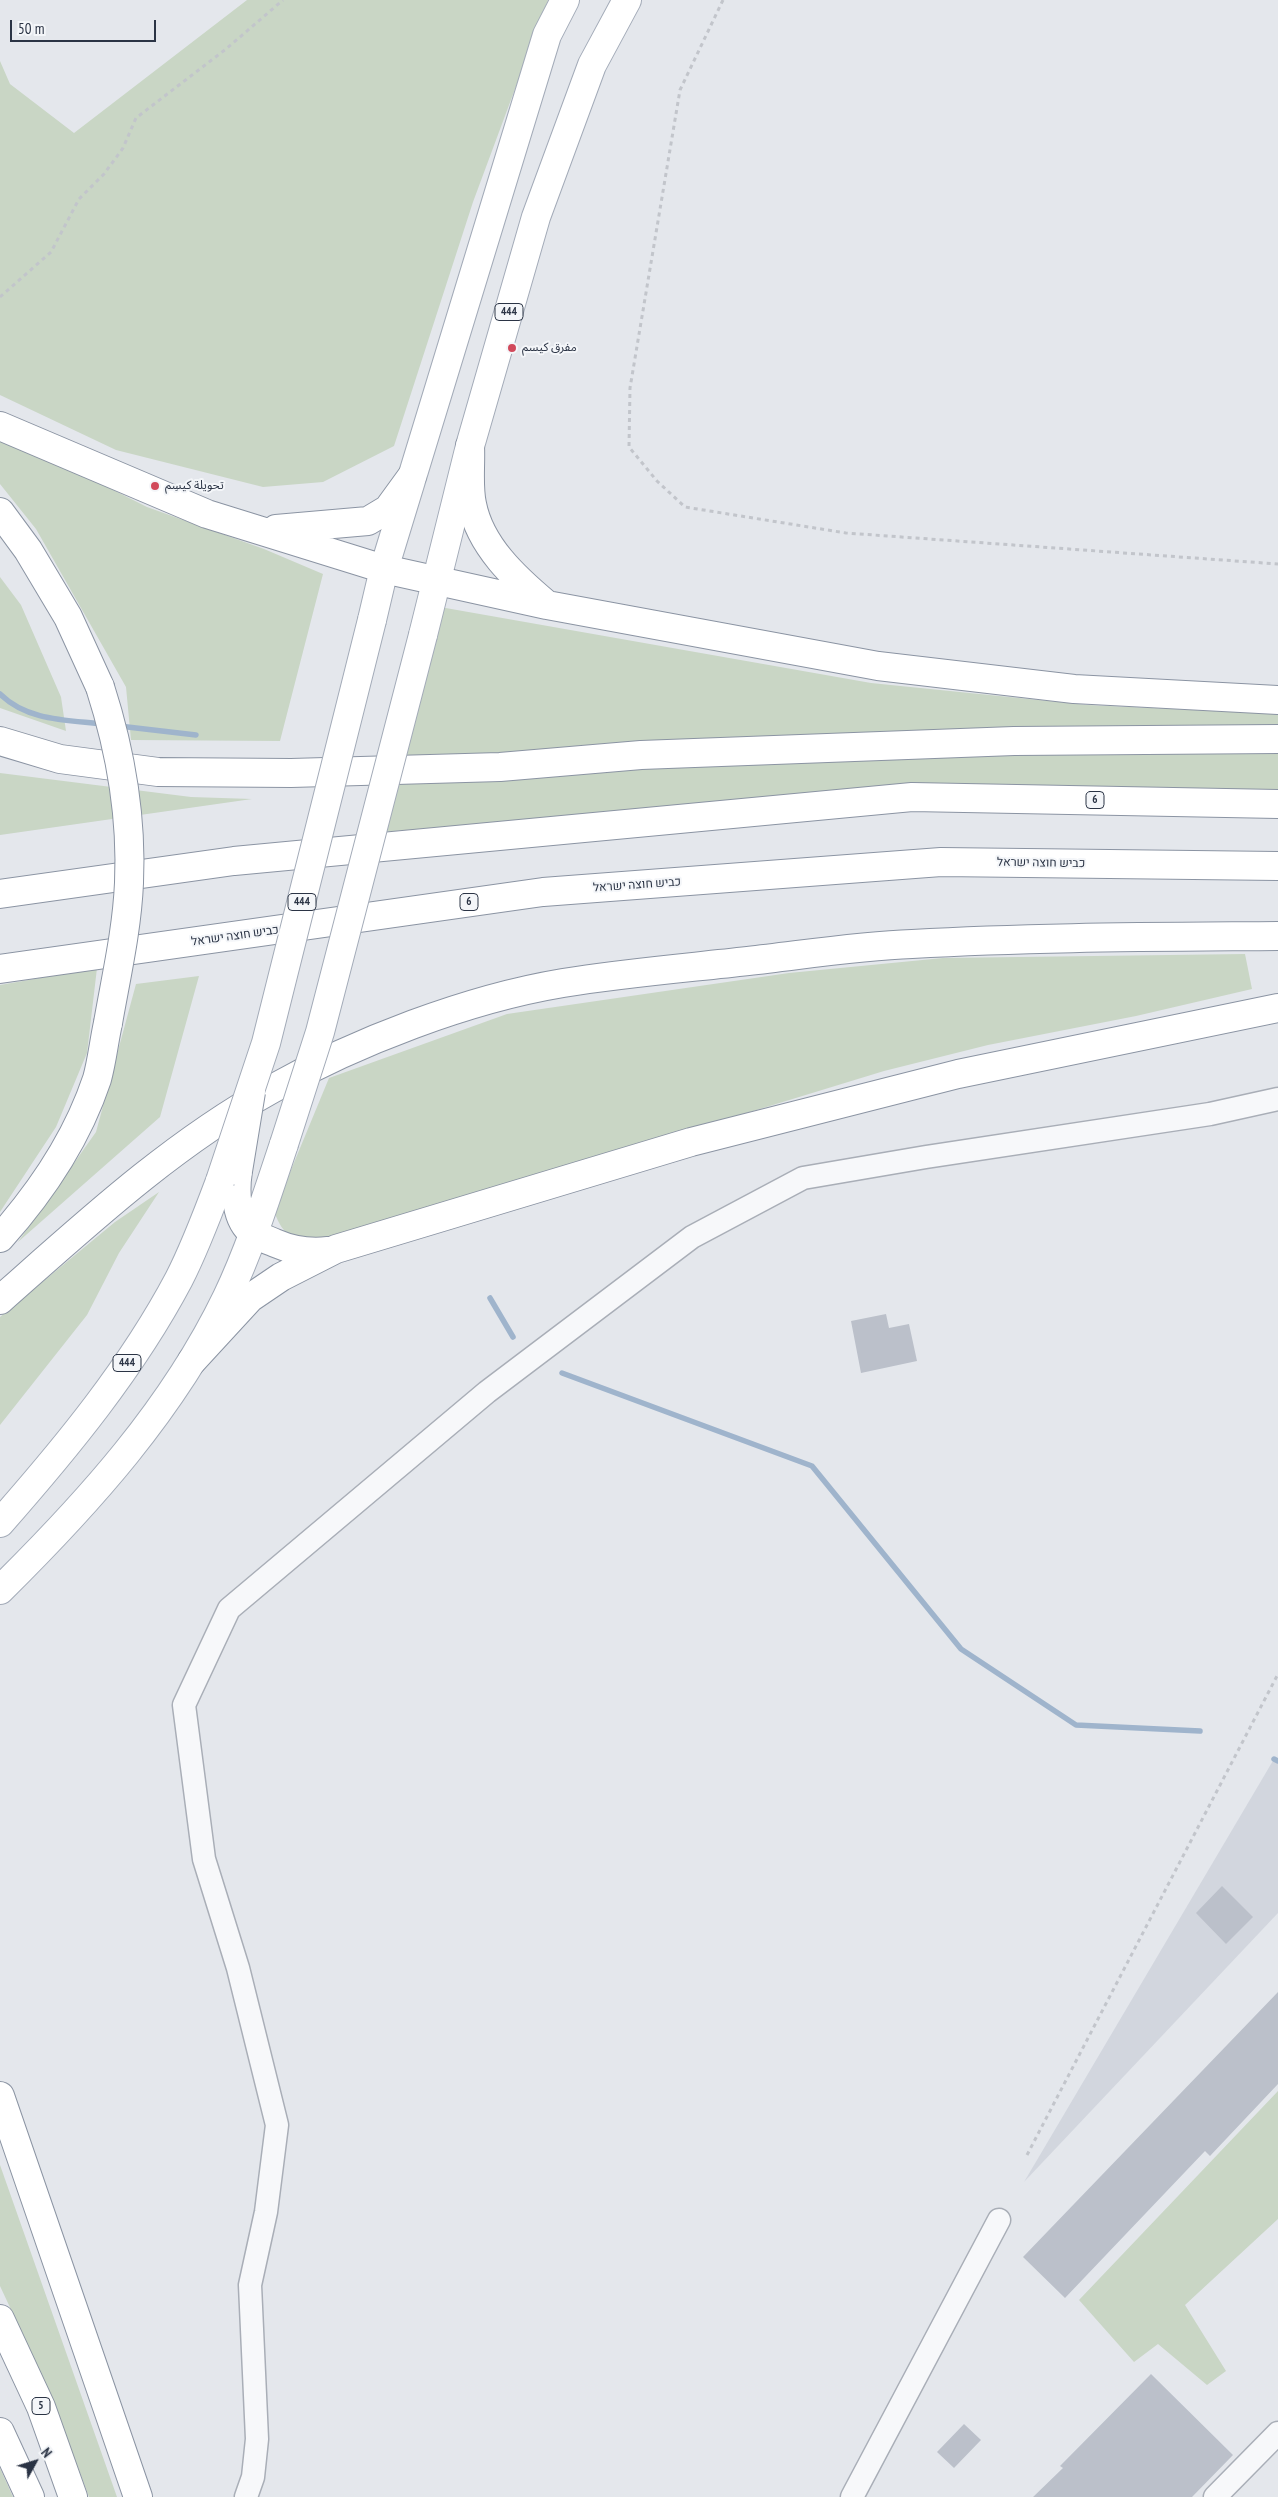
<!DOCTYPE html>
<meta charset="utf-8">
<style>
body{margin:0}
#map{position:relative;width:1278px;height:2497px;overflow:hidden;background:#e4e7ec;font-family:"PT Sans Narrow",sans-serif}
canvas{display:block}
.north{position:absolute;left:10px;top:2437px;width:50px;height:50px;-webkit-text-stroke:4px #f4f6f9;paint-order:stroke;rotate:51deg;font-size:14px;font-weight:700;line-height:20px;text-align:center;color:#2b3445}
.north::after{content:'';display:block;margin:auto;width:18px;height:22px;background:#2b3445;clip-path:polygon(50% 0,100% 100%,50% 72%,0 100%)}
.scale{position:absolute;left:10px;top:20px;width:146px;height:22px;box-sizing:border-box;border:2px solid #2b3445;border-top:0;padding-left:6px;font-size:15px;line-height:18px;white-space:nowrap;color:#2b3445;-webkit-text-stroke:4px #f4f6f9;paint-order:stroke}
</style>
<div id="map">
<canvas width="1278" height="2497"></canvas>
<div class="north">N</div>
<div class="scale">50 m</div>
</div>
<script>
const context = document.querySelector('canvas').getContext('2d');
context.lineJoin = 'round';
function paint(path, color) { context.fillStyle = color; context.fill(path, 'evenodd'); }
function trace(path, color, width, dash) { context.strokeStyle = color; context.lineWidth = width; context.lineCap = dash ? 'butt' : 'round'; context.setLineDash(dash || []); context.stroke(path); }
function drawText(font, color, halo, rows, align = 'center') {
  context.font = font + ' "PT Sans Narrow","Noto Sans Arabic",Heebo,sans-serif'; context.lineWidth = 4; context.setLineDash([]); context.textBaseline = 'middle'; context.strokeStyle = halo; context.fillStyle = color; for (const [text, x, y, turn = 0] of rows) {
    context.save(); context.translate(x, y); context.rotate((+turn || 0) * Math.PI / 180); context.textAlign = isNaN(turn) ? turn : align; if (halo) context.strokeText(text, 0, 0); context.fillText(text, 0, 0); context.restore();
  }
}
paint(new Path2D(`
 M 1274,1759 L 1278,1761 L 1278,1913 L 1024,2182 Z`), '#d2d6de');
paint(new Path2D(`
 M 247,0 L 548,0 L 473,202 L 394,446 L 323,482 L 263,487 L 116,450 L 0,395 L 0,61 L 10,84 L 74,133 Z
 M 0,433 L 147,507 L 264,549 L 323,574 L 280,741 L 131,740 L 126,687 L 36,529 L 0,484 Z
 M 0,577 L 21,605 L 61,697 L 66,731 L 0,708 Z
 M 440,607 L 871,683 L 1088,705 L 1278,714 L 1278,791 L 926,783 L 723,803 L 383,832 Z
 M 0,773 L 191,797 L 252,799 L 0,835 Z
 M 1245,954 L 1252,989 L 1136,1016 L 988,1045 L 884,1071 L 332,1240 C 300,1239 286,1245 274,1211 L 329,1078 L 507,1014 L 789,973 L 943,958 Z
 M 97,968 L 87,1053 L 56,1127 L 0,1212 L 0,985 Z
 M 199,976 L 160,1117 L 18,1242 L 96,1132 L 136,984 Z
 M 159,1192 L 119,1253 L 87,1315 L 0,1425 L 0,1317 L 115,1222 Z
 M 1278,2091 L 1278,2219 L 1185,2305 L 1226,2371 L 1207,2385 L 1158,2344 L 1134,2362 L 1079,2300 Z
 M 0,2165 L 117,2497 L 89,2497 L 51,2395 L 0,2286 Z
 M 0,2468 L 13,2497 L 0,2497 Z`), '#c9d6c5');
trace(new Path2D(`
 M 0,694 C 27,721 67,720 102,724
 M 119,726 L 196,735
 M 490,1298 L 513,1337
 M 562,1373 L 812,1466 L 961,1649 L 1076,1725 L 1200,1731
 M 1274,1759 L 1278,1761`), '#9fb4cc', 5.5);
paint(new Path2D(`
 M 886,1314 L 889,1328 L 909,1324 L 917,1361 L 861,1373 L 851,1321 Z
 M 1222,1886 L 1253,1917 L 1226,1944 L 1196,1913 Z
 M 1278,1992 L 1278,2084 L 1210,2156 L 1205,2151 L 1065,2298 L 1023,2257 Z
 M 1151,2374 L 1233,2455 L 1192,2497 L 1033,2497 L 1063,2468 L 1060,2466 Z
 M 964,2424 L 981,2440 L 954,2468 L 937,2452 Z`), '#bbc0ca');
const street = new Path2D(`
 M 246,2497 L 253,2477 L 257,2439 L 250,2285 L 266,2212 L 277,2125 L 238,1968 L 204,1859 L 184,1705 L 229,1609 L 487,1392 L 692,1237 L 803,1178 L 926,1157 L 1210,1114 L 1278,1099
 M 852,2497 L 999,2220
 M 1215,2497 L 1278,2433`);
const primary = new Path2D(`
 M 372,620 L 384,569 L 547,35 L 565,0
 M 423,635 L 470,446 L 536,217 L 592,65 L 627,0
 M 0,1523 C 66,1448 132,1368 179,1279 C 195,1248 208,1213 220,1181
 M 0,1590 C 88,1503 173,1409 227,1297 C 250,1249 267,1195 284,1144`);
const highway = new Path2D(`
 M 0,426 L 207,514 L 384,569 L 547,605 L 878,666 L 1074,689 L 1278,700
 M 470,446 C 471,464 468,486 472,504 C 480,546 515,578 546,604
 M 0,512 L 28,550 L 68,617 L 100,687
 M 276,529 L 368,521 L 388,509 L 412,476
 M 0,741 L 60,759 L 158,772 L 291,773 L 500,767 L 641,755 L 1014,741 L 1278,739
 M 0,894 L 234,861 L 912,797 L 1278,804
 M 0,969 L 543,892 L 941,862 L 1278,866
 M 238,1171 C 235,1190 235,1220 253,1233 C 259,1237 268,1240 275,1243 C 291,1250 311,1253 328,1251
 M 0,1238 C 42,1191 77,1139 97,1079 C 102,1061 104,1041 108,1023
 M 0,1300 C 86,1224 171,1145 272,1089 C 356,1042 467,999 563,983 C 624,973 686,968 748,961 C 802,955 857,946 912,944 C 1034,937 1156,937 1278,936
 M 192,1361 L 250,1298 L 281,1277 L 336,1249 L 691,1142 L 958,1074 L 1278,1008
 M 0,2096 L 138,2497
 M 0,2319 L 41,2407 L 73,2497
 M 0,2432 L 30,2497`);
trace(street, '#a9aeb7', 25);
trace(primary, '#a3abb8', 30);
trace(highway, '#8b94a3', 30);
trace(new Path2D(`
 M 723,0 L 680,90 L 630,388 L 629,447 L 657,481 L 685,507 L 846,533 L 1278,564
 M 0,297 L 51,252 L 79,199 L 104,174 L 123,148 L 136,118 L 226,49 L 283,0
 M 1027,2155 L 1278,1674`), '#c2c5cb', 3, [4, 4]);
trace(street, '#f7f8fa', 22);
trace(primary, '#fff', 28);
trace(highway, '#fff', 28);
const primaryBridge = new Path2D(`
 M 284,1144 L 320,1032 L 423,635
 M 220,1181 L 266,1043 L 372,620`);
const highwayBridge = new Path2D(`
 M 100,687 C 120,749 132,817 129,883 C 127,930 116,977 108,1023
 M 238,1171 L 251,1092`);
trace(primaryBridge, '#a3abb8', 30, []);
trace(highwayBridge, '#8b94a3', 30, []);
trace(primaryBridge, '#fff', 28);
trace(highwayBridge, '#fff', 28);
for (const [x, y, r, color] of [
 [512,348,5,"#d1495b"],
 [155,486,5,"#d1495b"]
]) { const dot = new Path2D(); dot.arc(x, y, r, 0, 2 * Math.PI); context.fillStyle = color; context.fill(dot); trace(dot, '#f4f6f9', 2); }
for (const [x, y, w] of [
 [509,312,28],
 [1095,800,18],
 [302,902,28],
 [469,902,18],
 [127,1363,28],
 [41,2406,18]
]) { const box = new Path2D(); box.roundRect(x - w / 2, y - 8.5, w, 17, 4); context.fillStyle = '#f4f6f9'; context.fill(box); trace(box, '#2b3445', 1); }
drawText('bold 11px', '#2b3445', null, [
 ["444",509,312],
 ["6",1095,800],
 ["444",302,902],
 ["6",469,902],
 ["444",127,1363],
 ["5",41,2406]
]);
drawText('12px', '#2b3445', '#f4f6f9', [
 ["مفرق كيسم",522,348],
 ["تحويلة كيسِم",165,486]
], 'left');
drawText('12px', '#2b3445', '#f4f6f9', [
 ["כביש חוצה ישראל",1041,863,1],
 ["כביש חוצה ישראל",637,885,-4],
 ["כביש חוצה ישראל",235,936,-8]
]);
</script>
